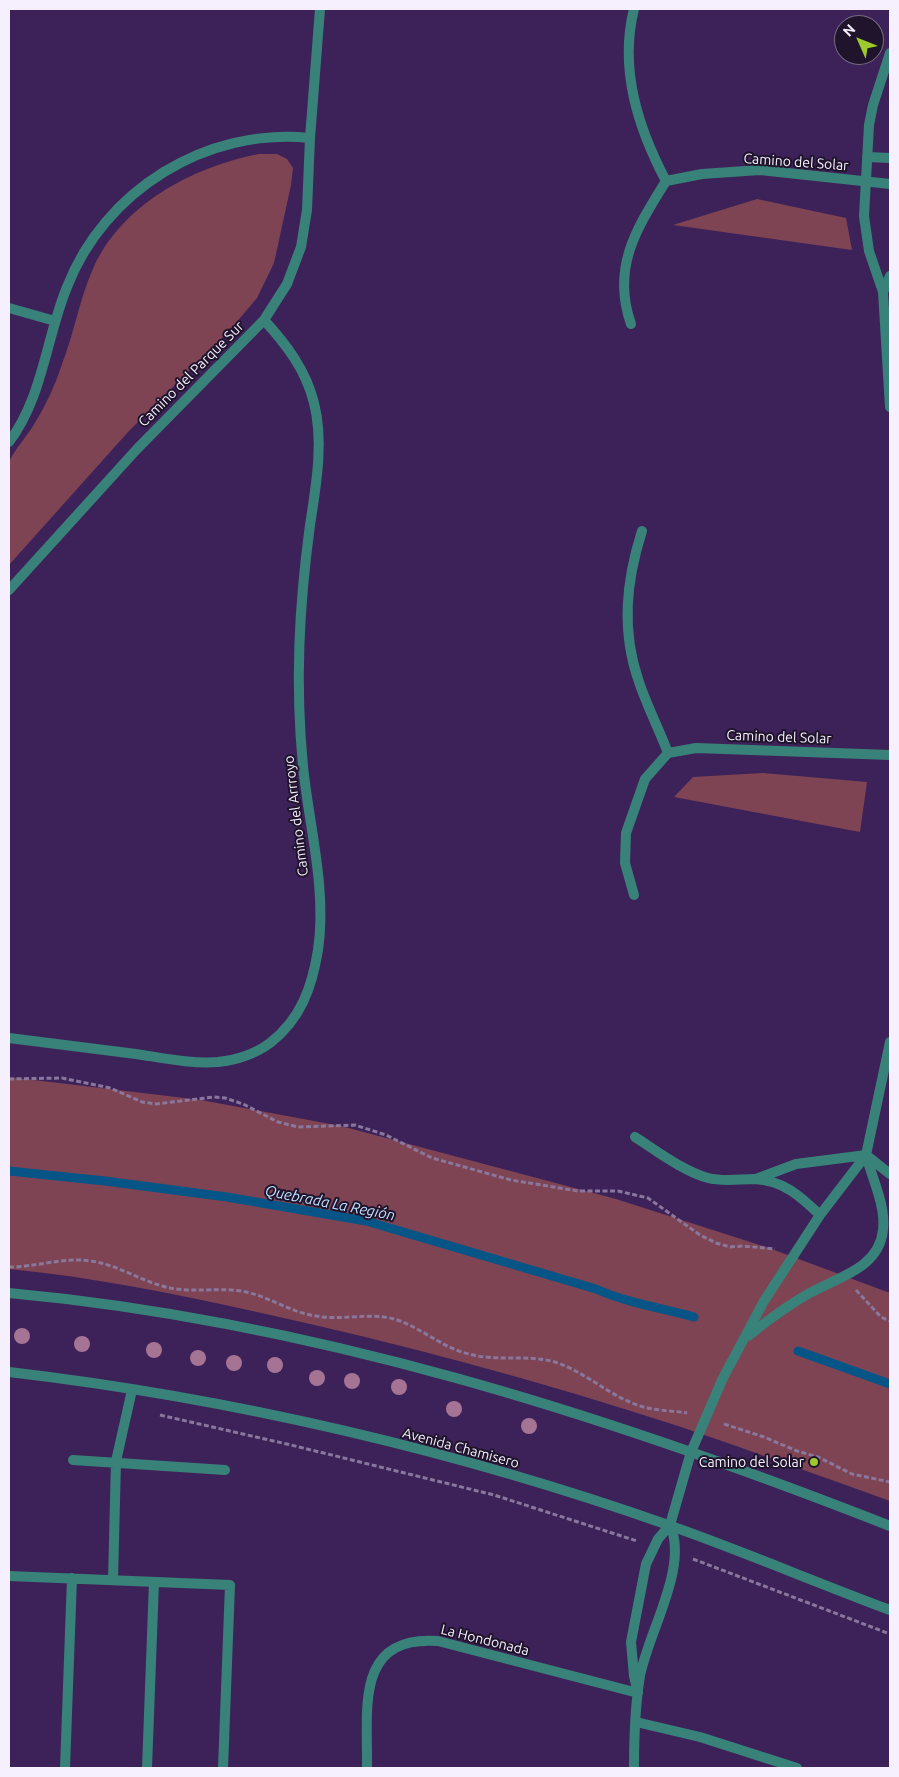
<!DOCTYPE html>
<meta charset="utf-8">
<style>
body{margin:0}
#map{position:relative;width:899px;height:1777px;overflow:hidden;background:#3d2259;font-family:Ubuntu,sans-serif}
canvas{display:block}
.frame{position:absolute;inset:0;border:10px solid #f6f0fe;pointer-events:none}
.north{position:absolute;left:834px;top:15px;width:50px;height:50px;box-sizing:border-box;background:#1f142c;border:1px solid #756c80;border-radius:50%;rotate:314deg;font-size:14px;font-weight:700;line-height:20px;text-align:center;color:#f6f0fe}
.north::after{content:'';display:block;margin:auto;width:18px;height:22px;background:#9fca2d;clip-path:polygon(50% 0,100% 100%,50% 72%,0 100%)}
</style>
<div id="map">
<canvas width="899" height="1777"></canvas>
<div class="frame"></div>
<div class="north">N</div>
</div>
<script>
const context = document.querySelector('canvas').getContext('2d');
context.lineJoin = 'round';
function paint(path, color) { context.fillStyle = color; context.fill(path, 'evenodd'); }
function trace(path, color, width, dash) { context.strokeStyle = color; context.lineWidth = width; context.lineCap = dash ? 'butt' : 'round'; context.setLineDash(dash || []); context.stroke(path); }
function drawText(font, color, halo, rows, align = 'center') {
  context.font = font + ' Ubuntu,sans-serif'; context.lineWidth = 4; context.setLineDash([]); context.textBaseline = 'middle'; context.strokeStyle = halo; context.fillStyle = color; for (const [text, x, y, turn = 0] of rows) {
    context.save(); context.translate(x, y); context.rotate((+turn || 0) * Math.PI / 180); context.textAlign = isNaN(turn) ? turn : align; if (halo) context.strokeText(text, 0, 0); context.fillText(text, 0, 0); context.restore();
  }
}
paint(new Path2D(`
 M 259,154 L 277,154 L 287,159 L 293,168 L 291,185 L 274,263 L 257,298 L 229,331 L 128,432 L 9,565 C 9,551 6,466 10,460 C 16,448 26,437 33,426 C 45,407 55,386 62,364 C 74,334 79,301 92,271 C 120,205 192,167 259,154 Z
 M 757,199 L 846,218 L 852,250 L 673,225 Z
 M 763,773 L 867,782 L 860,832 L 674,797 L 693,777 Z
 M 9,1077 L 201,1100 L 341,1126 L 616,1199 L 769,1248 L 890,1293 L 890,1501 C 820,1476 749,1450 678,1426 C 540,1381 399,1343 257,1312 C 175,1294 93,1277 9,1269 Z`), '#7e4453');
trace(new Path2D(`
 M 9,1171 L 105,1181 L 227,1197 L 366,1221 L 596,1289 C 627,1303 662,1308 694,1317
 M 798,1351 L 890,1384`), '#065586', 9);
trace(new Path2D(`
 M 9,1079 L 62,1078 L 110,1088 L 142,1102 L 156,1104 L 214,1097 L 225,1098 L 243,1104 L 278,1122 L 298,1127 L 355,1125 L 386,1135 L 432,1158 L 511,1180 L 578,1191 L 618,1191 L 648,1198 L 700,1235 L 716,1243 L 730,1247 L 743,1246 L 775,1249
 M 9,1267 C 36,1267 64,1257 91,1261 C 117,1265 138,1279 162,1286 C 189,1294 214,1287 241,1291 C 267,1295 289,1312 316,1316 C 342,1321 369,1312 394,1319 C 421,1327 442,1348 469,1354 C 497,1362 527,1354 555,1362 C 583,1371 605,1392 632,1403 C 650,1411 669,1410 687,1413
 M 856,1290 L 881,1317 L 890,1321
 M 160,1415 L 291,1445 L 494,1495 L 637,1541
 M 724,1424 L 764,1437 L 797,1451 L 818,1457 L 852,1474 L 890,1482
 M 693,1559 L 890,1634`), '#89779d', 3, [5, 2.5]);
trace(new Path2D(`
 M 73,1460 L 225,1470
 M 9,1576 L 230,1585 L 223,1768
 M 113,1580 L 116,1461 L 132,1390
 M 65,1768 L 72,1578
 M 147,1768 L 154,1582`), '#398279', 10);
trace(new Path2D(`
 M 634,9 C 619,69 638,128 666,181
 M 890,53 L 873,105 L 869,125 L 864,216 L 869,251 L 883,292 L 890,407
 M 867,157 L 890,158
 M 883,292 L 890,276
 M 9,308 L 55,321
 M 631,324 C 611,267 637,228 666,181 L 702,174 L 760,170 L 890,184
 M 9,442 C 43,397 46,338 67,287 C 104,191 206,127 310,138
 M 9,590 L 137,449 L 264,320 L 287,284 L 301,247 L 307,210 L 310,138 L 320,9
 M 668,753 L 696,748 L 890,755
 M 634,895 L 625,863 L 626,833 L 645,779 L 668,753 C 659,729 647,706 639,682 C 621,631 626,581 642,531
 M 9,1038 C 51,1043 94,1049 136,1054 C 163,1058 191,1064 218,1062 C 237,1060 255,1054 270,1043 C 301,1019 312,987 318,950 C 327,889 309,826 303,766 C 295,683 299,607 310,525 C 316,486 324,442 314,403 C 306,370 286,344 264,320
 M 635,1137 C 657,1151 683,1171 708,1178 C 723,1182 740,1179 754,1179 C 783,1180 800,1196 820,1215
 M 756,1179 L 796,1164 L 866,1155 L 890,1174
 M 748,1336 C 768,1320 787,1306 808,1294 C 837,1277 879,1269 883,1230 C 886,1206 872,1178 866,1155
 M 638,1693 L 634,1676 L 631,1642 L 646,1564 L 658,1539 L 670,1525 L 691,1452 L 723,1378 L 764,1301 L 820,1215 L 866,1155 L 890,1042
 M 636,1722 L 700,1737 L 797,1768
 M 367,1768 C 368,1710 354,1635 438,1641 L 638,1693
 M 634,1768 C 634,1738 635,1706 640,1676 C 648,1633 689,1567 670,1525`), '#398279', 10);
trace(new Path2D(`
 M 9,1293 C 313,1321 607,1415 890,1526
 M 9,1372 C 232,1398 459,1451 671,1526 C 745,1552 817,1583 890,1610`), '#398279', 10);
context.fillStyle = '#a57495';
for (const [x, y] of [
 [22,1336],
 [82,1344],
 [154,1350],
 [198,1358],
 [234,1363],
 [275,1365],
 [317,1378],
 [352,1381],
 [399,1387],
 [454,1409],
 [529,1426]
]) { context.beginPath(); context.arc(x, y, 8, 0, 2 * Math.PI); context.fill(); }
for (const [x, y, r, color] of [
 [814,1462,5,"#9fca2d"]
]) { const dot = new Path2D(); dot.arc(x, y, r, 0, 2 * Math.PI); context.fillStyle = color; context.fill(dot); trace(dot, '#1f142c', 2); }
drawText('14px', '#f6f0fe', '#1f142c', [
 ["Camino del Solar",796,162,4],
 ["Camino del Parque Sur",191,374,-45],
 ["Camino del Solar",779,737,2],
 ["Camino del Arrroyo",296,816,-97],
 ["Avenida Chamisero",461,1448,15],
 ["La Hondonada",485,1640,14]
]);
drawText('14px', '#f6f0fe', '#1f142c', [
 ["Camino del Solar",804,1462]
], 'right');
drawText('italic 15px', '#bee0fd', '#1f142c', [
 ["Quebrada La Región",330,1203,11]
]);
</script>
